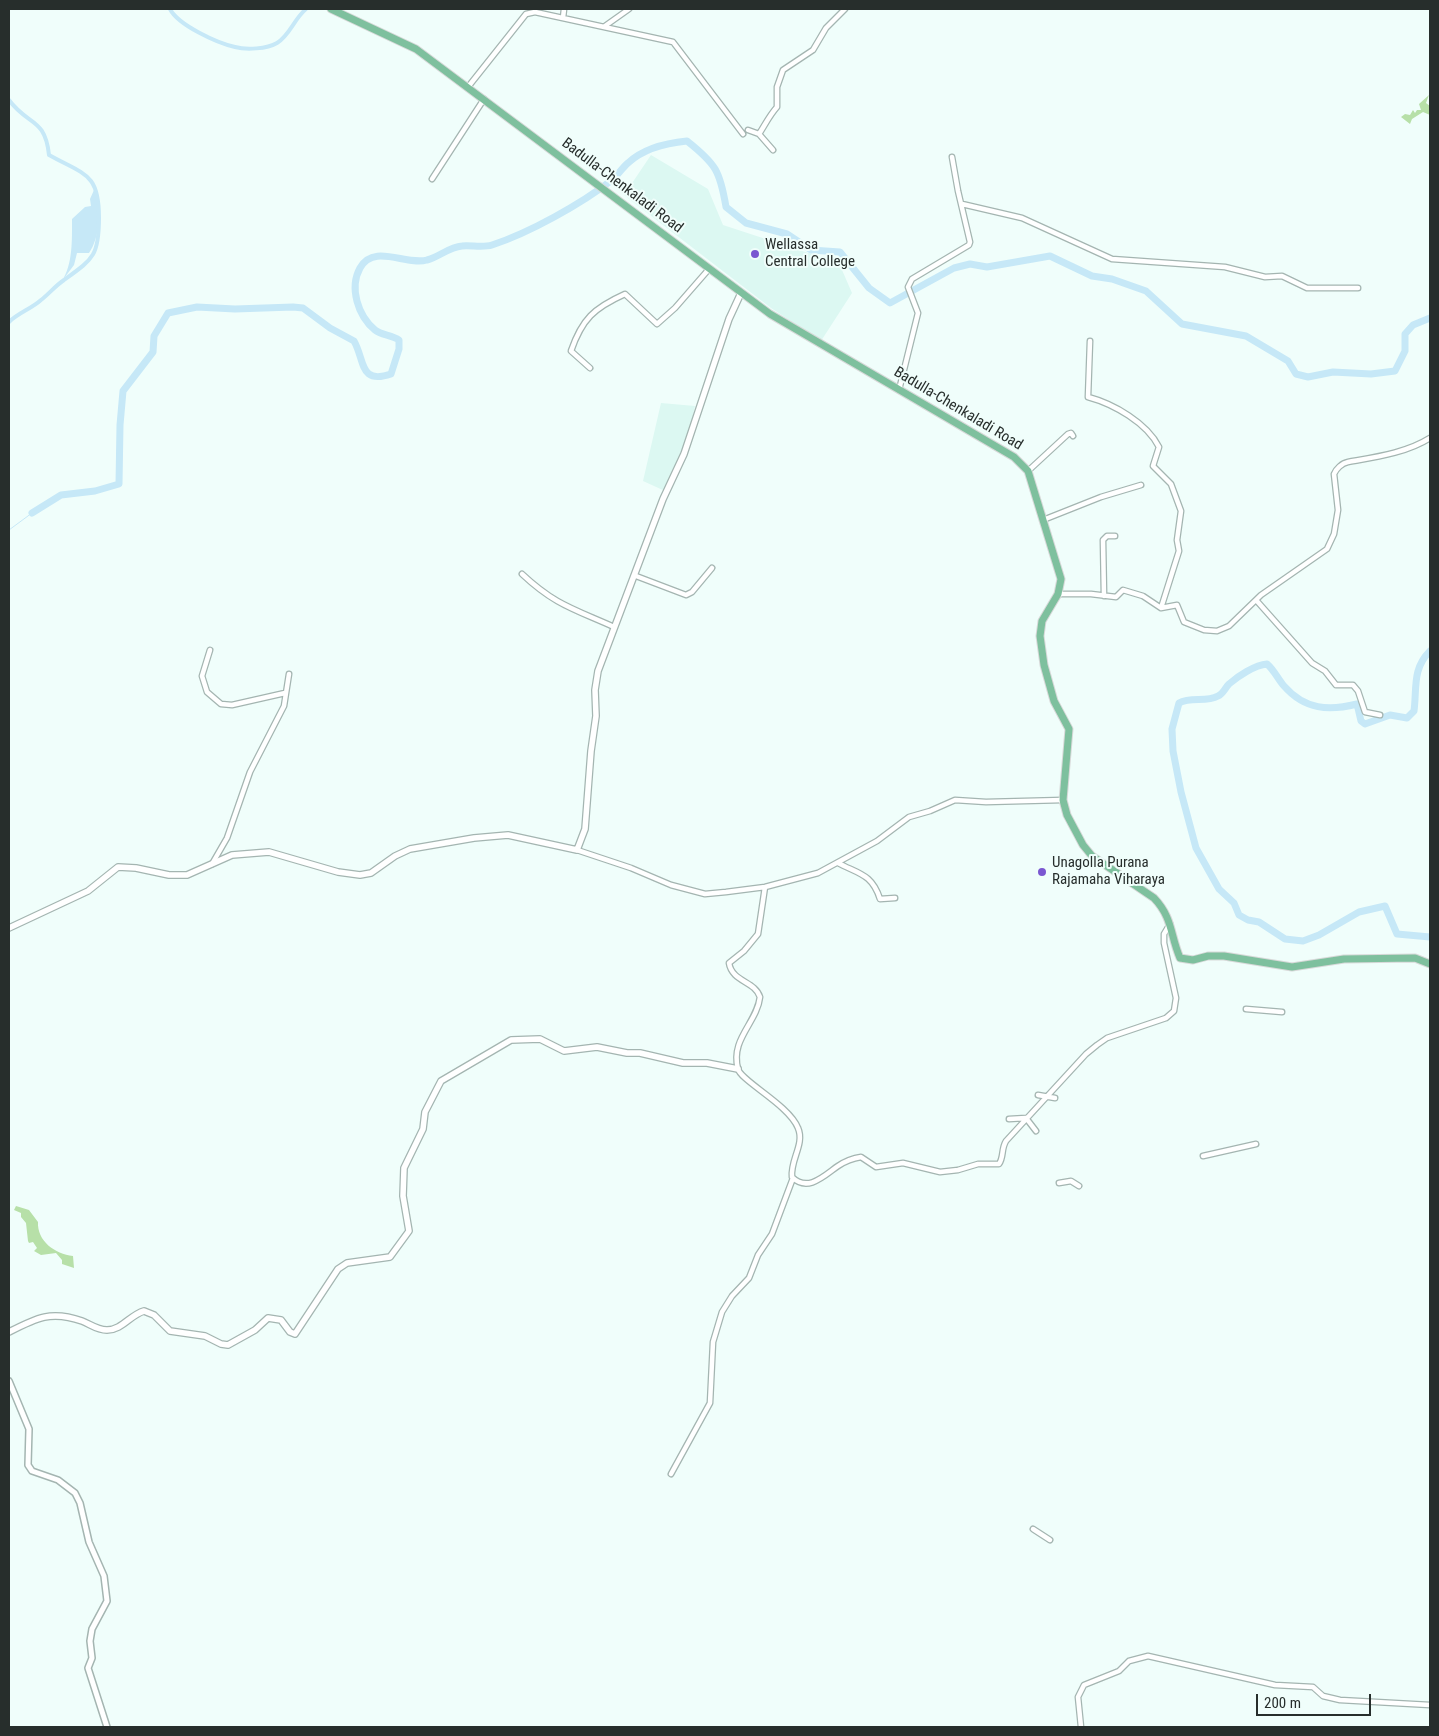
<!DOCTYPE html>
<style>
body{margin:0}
#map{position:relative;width:1439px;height:1736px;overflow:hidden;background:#f0fefb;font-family:"Roboto Condensed",sans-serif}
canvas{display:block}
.frame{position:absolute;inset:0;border:10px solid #272e2c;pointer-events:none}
.scale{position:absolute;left:1256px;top:1694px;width:115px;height:22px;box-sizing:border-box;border:2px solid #272e2c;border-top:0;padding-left:6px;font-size:15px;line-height:18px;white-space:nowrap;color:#272e2c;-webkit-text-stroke:4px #f0fefb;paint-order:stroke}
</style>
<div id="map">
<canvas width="1439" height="1736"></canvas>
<div class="frame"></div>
<div class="scale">200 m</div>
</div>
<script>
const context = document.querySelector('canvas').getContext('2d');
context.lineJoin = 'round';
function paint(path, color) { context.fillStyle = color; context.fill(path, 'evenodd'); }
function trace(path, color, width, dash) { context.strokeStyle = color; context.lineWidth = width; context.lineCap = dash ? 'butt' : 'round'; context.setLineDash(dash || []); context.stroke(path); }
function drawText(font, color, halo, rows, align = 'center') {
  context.font = font + ' "Roboto Condensed",sans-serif'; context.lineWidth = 4; context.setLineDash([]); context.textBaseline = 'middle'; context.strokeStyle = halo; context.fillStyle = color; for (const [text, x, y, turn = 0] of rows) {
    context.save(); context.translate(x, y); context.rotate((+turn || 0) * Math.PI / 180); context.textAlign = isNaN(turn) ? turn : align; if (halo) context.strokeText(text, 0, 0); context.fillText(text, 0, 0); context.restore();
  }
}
paint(new Path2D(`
 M 651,155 L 708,189 L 723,225 L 839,263 L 852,293 L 821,341 L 771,308 L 624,195 Z
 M 661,403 L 695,406 L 687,443 L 665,491 L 643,481 Z`), '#dcf8f2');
paint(new Path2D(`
 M 1429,95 L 1426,103 L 1430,106 L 1430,115 L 1423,112 L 1412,119 L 1410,124 L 1401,117 L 1405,114 L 1410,115 L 1413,110 L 1415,113 L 1417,110 L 1421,110 L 1419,104 Z
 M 16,1206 L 29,1210 L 38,1222 C 37,1241 55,1254 73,1256 L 74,1268 L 62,1264 L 62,1260 L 56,1253 L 41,1255 L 34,1251 L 37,1248 L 33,1242 L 29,1243 L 28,1241 L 26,1223 L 21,1217 L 21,1213 L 14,1210 Z`), '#b7e0a8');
paint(new Path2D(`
 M 94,190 C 102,207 100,238 89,253 L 77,253 L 74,265 L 62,281 C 73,264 72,240 72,219 L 85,207 L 91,206 L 90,199 Z`), '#c6e8f7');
trace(new Path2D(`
 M 9,530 L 32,513`), '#c6e8f7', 1);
trace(new Path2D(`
 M 170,9 C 178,25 217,43 235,47 C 246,50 267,49 277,43 C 290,35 294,19 306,9
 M 9,100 C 28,126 45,117 49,155 C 85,175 99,173 99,218 C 99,256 93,259 64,280 C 55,286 49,294 41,300 C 31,309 18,313 9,322`), '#c6e8f7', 4);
trace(new Path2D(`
 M 32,513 L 61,495 L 95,491 L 119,484 L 120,425 L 123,391 L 153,352 L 154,336 L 168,313 L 197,307 L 235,309 L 293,307 L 303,308 L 330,328 L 354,341 C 365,360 359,385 391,374 L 399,349 L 399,340 C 392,335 381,335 375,330 C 358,316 349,288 360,268 C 374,243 406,266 427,260 C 439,257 449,247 462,246 C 471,245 483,248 492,245 C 529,233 581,204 612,180 C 618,175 622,168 628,163 C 644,148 666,143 687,141 C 716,164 720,171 726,207 L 746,223 L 787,234 L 811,250 L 840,252 L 869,288 L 890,303 L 954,268 L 970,264 L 987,267 L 1050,256 L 1092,276 L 1112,279 L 1146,291 L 1182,324 L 1246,336 L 1288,361 L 1296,374 L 1308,377 L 1333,372 L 1371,374 L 1395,371 L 1405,351 L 1405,334 L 1413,325 L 1430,318
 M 1430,651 C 1412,669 1417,688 1414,711 L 1407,718 L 1390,715 L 1365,724 L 1361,721 L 1357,704 C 1329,711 1305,710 1284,686 C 1278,679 1274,670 1267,664 C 1255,665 1238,676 1229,684 C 1225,688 1223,694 1218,696 C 1206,703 1191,696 1179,703 L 1172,729 L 1173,751 L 1181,792 L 1196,848 L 1219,889 L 1234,903 L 1239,915 L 1248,920 L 1259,922 L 1285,939 L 1303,941 L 1319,935 L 1359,912 L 1385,906 L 1397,934 L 1430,937`), '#c6e8f7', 7);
const minor = new Path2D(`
 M 563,18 L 564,9
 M 605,26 L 629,9
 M 468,87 L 526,14 L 535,12 L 673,42 L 743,134
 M 748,130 L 759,134 C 765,125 769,116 777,107 L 777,87 L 783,70 L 813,50 L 826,28 L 845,9
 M 759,134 L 773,150
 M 432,179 L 484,99
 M 962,204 L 1022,218 L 1112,259 L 1225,267 L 1265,277 L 1282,276 L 1307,288 L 1358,288
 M 1090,341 L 1088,397 C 1114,404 1147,423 1159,447 L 1153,466 L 1171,484 L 1181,511 L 1177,540 L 1179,551 L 1161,608
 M 590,368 L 571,351 C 582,319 594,308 625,294 L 657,324 L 675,308 L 709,269
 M 899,390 L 918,313 L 908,287 L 912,279 L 969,245 L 970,242 L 958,191 L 952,157
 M 1028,471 L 1068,434 L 1071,433 L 1073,436
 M 1043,520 L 1101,497 L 1141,485
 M 522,574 C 555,605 574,609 614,627
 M 636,576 L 686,595 L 692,592 L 712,568
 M 1058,594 L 1091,594 L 1116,597 L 1123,590 L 1143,596 L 1161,608 L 1177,605 L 1184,622 L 1204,630 L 1217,631 L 1229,626 L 1261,595 L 1327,549 L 1334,534 L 1338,510 L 1334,474 C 1336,469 1342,463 1348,462 C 1376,457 1406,453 1430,438
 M 1104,596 L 1103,540 L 1107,536 L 1115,536
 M 1256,600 L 1312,663 L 1325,671 L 1336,685 L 1353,685 L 1358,691 L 1365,712 L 1380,715
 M 210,650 L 202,676 L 207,692 L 221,704 L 232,705 L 285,693
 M 577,850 L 631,868 L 671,885 L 705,894 L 726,892 L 765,887 L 818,873 L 877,841 L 909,817 L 930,811 L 955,800 L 986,802 L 1063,800
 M 838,863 C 859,874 872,874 880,899 L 895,898
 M 212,864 L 227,838 L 250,772 L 284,706 L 289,674
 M 765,887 L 758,934 L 744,951 L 729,963 C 732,982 755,981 760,997 C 757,1023 730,1039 738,1069 C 741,1081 789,1105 798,1128 C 805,1144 790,1160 792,1177 C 808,1193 825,1175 838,1166 C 844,1162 854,1158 861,1157 L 876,1167 L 903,1163 L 940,1172 L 958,1170 L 978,1164 L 999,1164 C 1004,1157 1001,1149 1006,1141 L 1086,1054 L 1097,1045 L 1107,1038 L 1166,1018 L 1174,1011 L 1176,998 L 1164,943 L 1164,934 L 1170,924
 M 1246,1009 L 1282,1012
 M 1038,1095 L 1055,1098
 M 1009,1119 L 1026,1118 L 1036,1131
 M 1203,1156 L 1256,1144
 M 1059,1183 L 1071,1181 L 1079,1186
 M 671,1474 L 710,1403 L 713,1342 L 722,1312 L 732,1296 L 749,1278 L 758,1255 L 772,1234 L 793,1178
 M 1033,1529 L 1050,1540
 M 1081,1727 L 1078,1697 L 1084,1685 L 1119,1671 L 1129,1661 L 1148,1656 L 1275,1685 L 1313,1687 L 1323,1696 L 1340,1700 L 1430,1705`);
const tertiary = new Path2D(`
 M 9,1381 L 29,1429 L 28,1465 L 32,1471 L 58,1480 L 75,1493 L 80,1503 L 89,1542 L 104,1576 L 107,1601 L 92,1629 L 90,1641 L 92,1658 L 88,1668 L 107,1727`);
const secondary = new Path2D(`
 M 9,928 L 88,891 L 118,867 L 136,868 L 169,875 L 187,875 L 232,855 L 269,852 L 338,872 L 360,875 L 371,873 L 395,856 L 410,849 L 474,838 L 508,835 L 577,850 L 585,829 L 591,751 L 596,716 L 595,690 L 598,671 L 663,499 L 684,454 L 729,319 L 741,293
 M 9,1332 C 36,1318 51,1310 82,1321 C 90,1324 97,1330 107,1330 C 122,1330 130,1315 144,1311 L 154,1315 L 170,1331 L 205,1336 L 221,1344 L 228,1345 L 255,1330 L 268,1318 L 281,1320 L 290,1332 L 295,1334 L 338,1269 L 347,1263 L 390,1257 L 409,1231 L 403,1196 L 404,1168 L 423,1129 L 425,1112 L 441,1081 L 511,1040 L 540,1039 L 564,1051 L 597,1047 L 627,1053 L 640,1053 L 683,1063 L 707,1063 L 738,1069`);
const trunk = new Path2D(`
 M 331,9 L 416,49 L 770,314 L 1014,457 L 1028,471 L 1061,579 L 1058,594 L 1042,621 L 1040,636 L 1044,665 L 1054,701 L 1069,729 L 1063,800 L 1067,815 L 1083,845 L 1092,856 L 1154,898 C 1173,918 1170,935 1180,958 L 1193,960 L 1208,956 L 1224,956 L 1292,967 L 1344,959 L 1415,958 L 1430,964`);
trace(minor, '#a4b5b1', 7);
trace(tertiary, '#a4b5b1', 8);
trace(secondary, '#a4b5b1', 8);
trace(trunk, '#d8d9d9', 9);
trace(minor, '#fff', 4.5);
trace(tertiary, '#fff', 5);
trace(secondary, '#fff', 5.5);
trace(trunk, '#7ec09e', 7);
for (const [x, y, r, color] of [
 [755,254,5,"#7a57d1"],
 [1042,872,5,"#7a57d1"]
]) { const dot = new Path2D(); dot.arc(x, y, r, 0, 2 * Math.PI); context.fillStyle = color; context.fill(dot); trace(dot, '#f0fefb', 2); }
drawText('15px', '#272e2c', '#f0fefb', [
 ["Badulla-Chenkaladi Road",622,186,37],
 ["Badulla-Chenkaladi Road",958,409,31]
]);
drawText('15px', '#272e2c', '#f0fefb', [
 ["Wellassa",765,245],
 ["Central College",765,262],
 ["Unagolla Purana",1052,863],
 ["Rajamaha Viharaya",1052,880]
], 'left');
</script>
